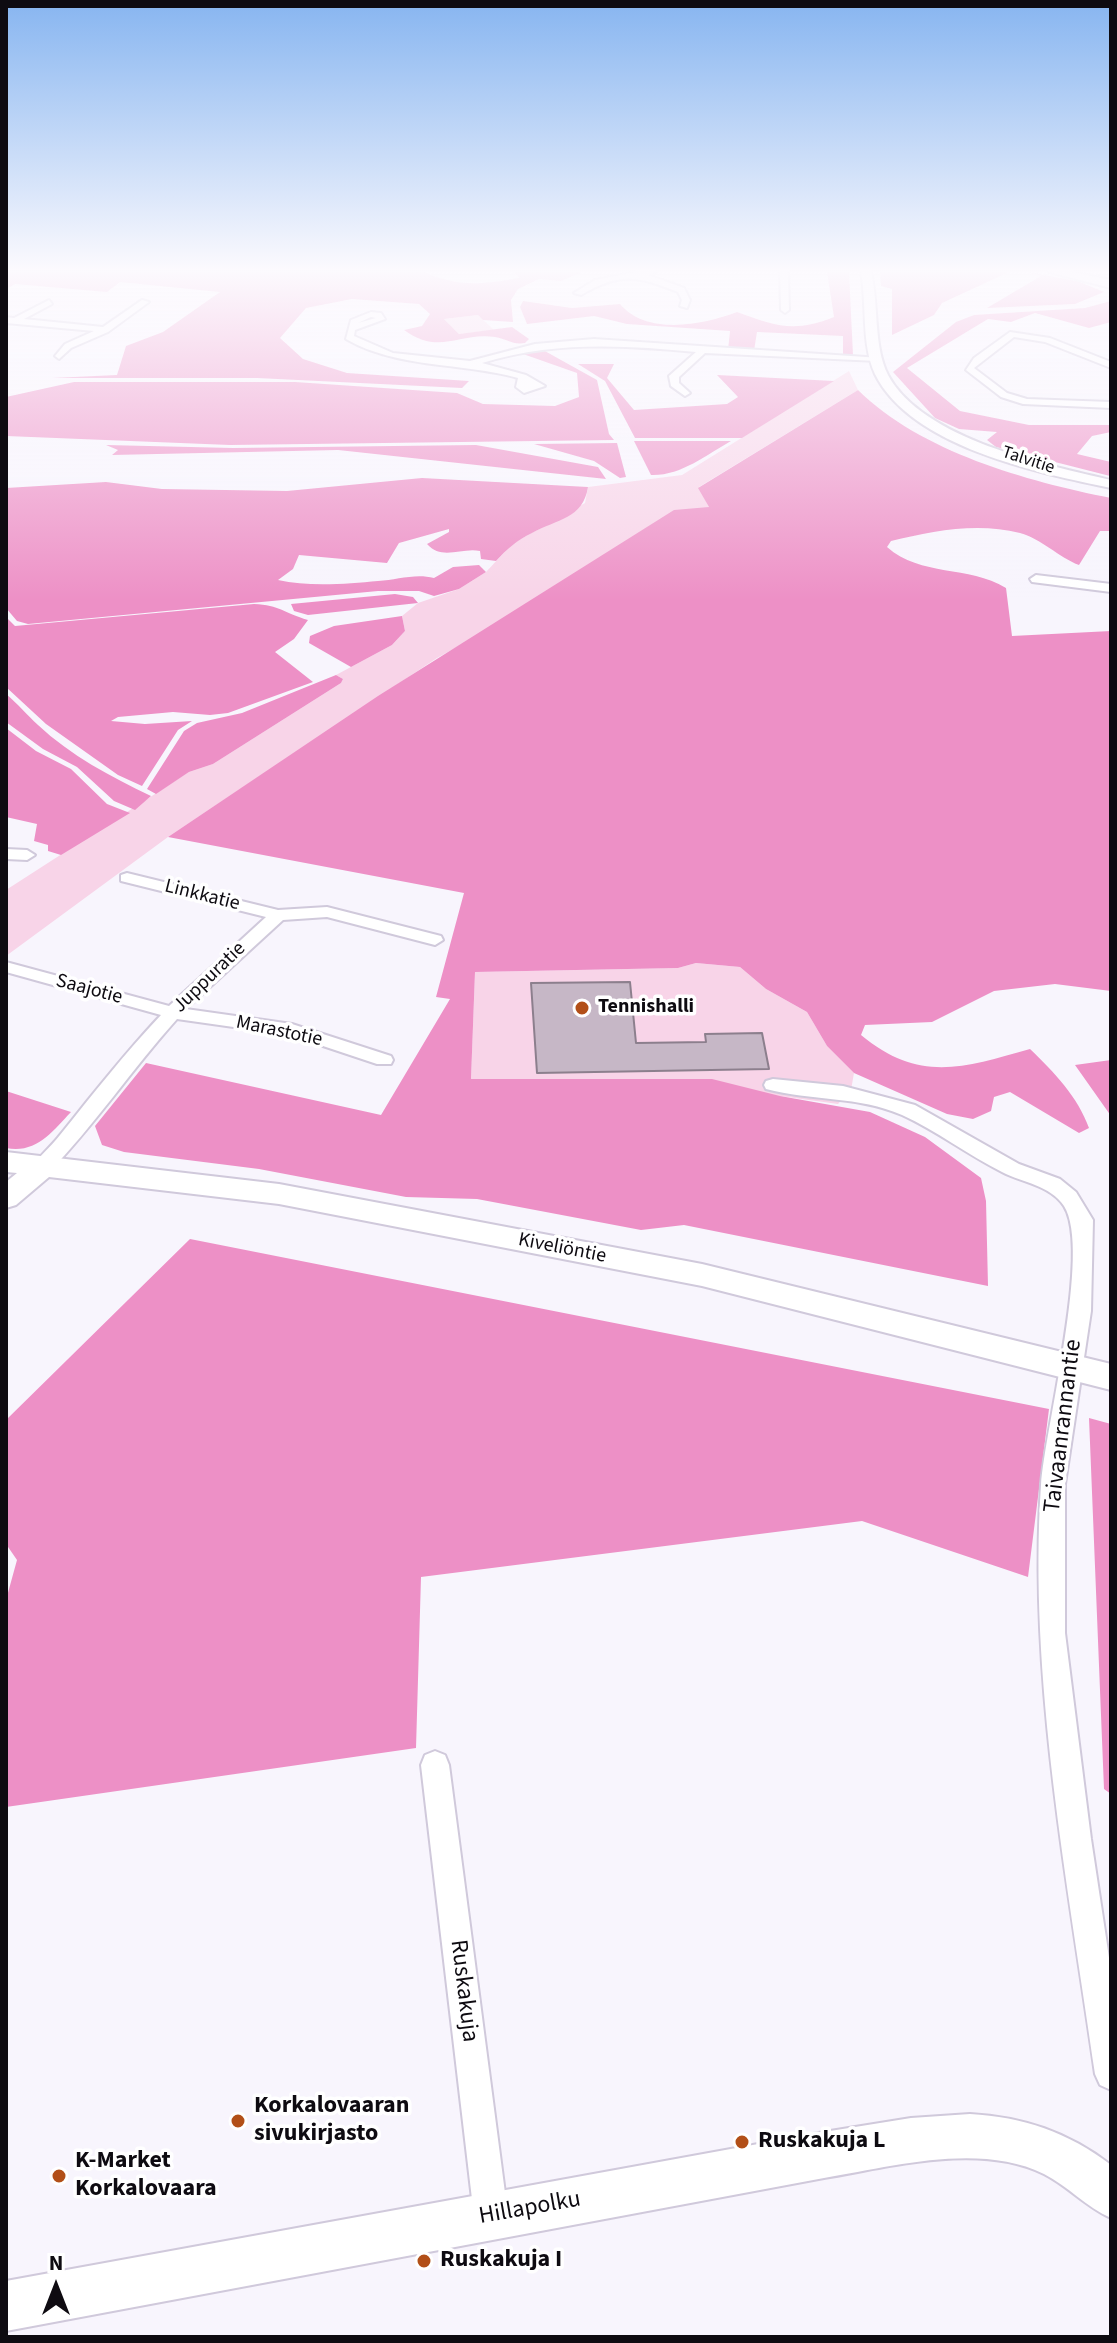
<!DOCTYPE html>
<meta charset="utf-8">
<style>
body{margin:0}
#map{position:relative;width:1117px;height:2343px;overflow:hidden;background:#f8f5fd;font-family:"Source Sans 3",sans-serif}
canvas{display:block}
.frame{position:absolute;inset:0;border:8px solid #0e0b11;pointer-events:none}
.north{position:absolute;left:16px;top:2247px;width:80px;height:80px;-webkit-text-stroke:6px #fff;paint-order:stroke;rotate:0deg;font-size:22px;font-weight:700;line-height:32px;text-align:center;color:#0e0b11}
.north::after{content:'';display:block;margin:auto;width:28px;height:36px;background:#0e0b11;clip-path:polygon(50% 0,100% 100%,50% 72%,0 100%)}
</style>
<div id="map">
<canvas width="1117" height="2343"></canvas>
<div class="frame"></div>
<div class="north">N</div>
</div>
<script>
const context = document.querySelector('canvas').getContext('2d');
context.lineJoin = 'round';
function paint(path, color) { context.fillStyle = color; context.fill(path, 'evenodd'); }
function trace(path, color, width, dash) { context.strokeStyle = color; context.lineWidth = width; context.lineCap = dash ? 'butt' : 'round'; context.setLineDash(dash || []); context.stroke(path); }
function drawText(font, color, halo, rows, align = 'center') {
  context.font = font + ' "Source Sans 3",sans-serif'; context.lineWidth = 7; context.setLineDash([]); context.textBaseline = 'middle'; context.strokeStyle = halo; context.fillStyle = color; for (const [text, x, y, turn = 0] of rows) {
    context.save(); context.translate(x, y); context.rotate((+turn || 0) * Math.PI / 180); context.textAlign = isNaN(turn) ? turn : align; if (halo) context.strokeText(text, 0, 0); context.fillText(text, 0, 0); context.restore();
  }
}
paint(new Path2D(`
 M 478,315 L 494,330 L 459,334 L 444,319 Z
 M 849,371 L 858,390 L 699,487 L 709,507 L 437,658 L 168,837 L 6,956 L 6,890 L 189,772 L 213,764 L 341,683 L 343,679 L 336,675 L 392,645 L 405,631 L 402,616 L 418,603 L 459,589 L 486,572 L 512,544 L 585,503 L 588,487 L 682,475 Z
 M 696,963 L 740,967 L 766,989 L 807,1012 L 827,1046 L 854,1073 L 851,1090 L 838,1104 L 780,1096 L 471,1079 L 475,972 L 678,968 Z`), '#f8d4e8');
paint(new Path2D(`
 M 6,272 L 424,272 C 461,288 482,284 520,278 L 514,273 L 520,272 L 582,272 L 561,281 L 539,279 L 518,289 L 511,300 L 513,322 L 483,320 L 478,315 L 444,319 L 459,334 L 512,327 L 529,339 L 525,343 C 512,345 507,339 495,337 C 458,332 440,356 404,330 L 422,326 L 430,314 L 419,304 L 352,299 L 306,308 L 280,338 L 303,359 L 347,373 L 469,381 L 462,388 L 257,378 L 52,378 L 117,375 L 126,346 L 163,332 L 220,292 L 120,282 L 107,292 L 15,284 L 6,289 Z
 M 827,272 L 849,272 L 853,355 L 843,355 L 843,336 L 757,332 L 754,351 L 728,350 L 730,331 L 627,324 L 594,316 L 527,324 L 520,307 L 523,301 L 572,308 L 620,304 C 647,336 703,325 737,312 C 776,326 794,333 834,317 Z
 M 880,272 L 1009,272 L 942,303 L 934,315 L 892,335 L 892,289 L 881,286 Z
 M 1027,272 L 1077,281 L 1104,292 L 1075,304 L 987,308 L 1041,276 Z
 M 1111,301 L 1111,322 L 1089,328 L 1035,313 L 1011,322 L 988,319 L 907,368 L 960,411 L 1029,425 L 1111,425 L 1111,432 L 1092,436 L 1077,454 L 1111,462 L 1110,476 L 996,447 L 987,440 L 997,432 L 959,429 L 935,418 L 893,372 L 956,322 L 974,315 L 1085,308 Z
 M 543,350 L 597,380 L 609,434 L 614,440 L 230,445 L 6,436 L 6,397 L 74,382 L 295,382 L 457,393 L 483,404 L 555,406 L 579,397 L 577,373 L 523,354 Z
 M 578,364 L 614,364 L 607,378 L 634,410 L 727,404 L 738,397 L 717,375 L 834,381 L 742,438 L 635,438 L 605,381 Z
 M 858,390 C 921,452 1026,481 1111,498 L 1111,531 L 1100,531 L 1079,565 C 1058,557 1042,539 1020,533 C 977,522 932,531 891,541 L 887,547 C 921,577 968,565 1006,588 L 1012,636 L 1111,631 L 1111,991 L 1055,984 L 994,991 L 932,1022 L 865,1025 L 861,1035 C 919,1083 963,1068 1030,1049 C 1054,1072 1078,1097 1089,1128 L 1079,1133 L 1010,1092 L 994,1097 L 991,1111 L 973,1119 L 947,1114 L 854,1073 L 827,1046 L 807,1012 L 766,989 L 740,967 L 696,963 L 678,968 L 475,972 L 471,1079 L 712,1079 L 780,1096 L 870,1112 L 925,1137 L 981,1178 L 986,1201 L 988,1286 L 684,1225 L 641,1230 L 477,1199 L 406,1197 L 259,1169 L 124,1152 L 102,1145 L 95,1126 L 146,1063 L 381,1115 L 450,999 L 436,997 L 464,893 L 168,837 L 378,696 L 674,510 L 709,507 L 698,488 Z
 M 634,441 L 731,441 C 706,455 681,476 651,475 Z
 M 617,443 L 626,477 L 620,478 L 594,461 L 534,444 Z
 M 106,445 L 233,448 L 476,445 L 598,467 L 606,479 L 338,450 L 112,455 L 118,450 Z
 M 422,478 L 588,487 C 583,519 557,519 532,533 C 517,540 507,549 496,561 L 481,559 L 480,551 C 462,547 442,561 427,544 L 449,532 L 449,529 L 399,543 L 387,563 L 299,555 L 293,569 L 278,580 C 308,587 347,584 378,581 C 397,580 415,573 434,578 L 453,567 L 479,565 L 486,572 L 459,589 L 434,596 L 419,591 L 378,591 L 28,624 L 17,621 L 6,608 L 6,488 L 106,482 L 162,489 L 287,491 Z
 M 395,594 L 413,597 L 418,603 L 308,615 L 294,611 L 291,604 Z
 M 254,604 C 280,605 284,613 308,620 L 294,639 L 275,652 L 313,682 L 228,713 L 210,715 L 173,712 L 118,717 L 111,721 L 145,724 L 192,721 L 178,730 L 142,786 L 118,775 L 46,724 L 6,687 L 6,617 L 15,626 Z
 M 402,616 L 405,631 L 392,645 L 351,667 L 309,643 L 310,636 L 334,626 Z
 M 336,675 L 343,679 L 341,683 L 213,764 L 189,772 L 156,794 L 147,789 L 184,731 L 197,723 L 242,713 Z
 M 6,694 C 18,704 27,715 38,725 C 70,755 111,777 151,796 L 135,810 L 114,801 L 77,767 L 43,749 L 6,722 Z
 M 6,728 L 36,751 L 71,769 L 107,804 L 130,813 L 61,855 L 48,851 L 48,845 L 34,841 L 37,824 L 6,817 Z
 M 1111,1060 L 1111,1116 L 1075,1065 Z
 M 6,1091 L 71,1112 C 52,1132 36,1154 6,1148 Z
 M 190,1239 L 1049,1409 L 1028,1577 L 862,1521 L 421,1577 L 416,1748 L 6,1807 L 6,1600 L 17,1560 L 6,1544 L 6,1420 Z
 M 1089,1418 L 1111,1424 L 1111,1794 L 1104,1789 Z`), '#ed90c6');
const building = new Path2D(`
 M 630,982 L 636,1043 L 706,1042 L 705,1034 L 762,1033 L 769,1069 L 537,1073 L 531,983 Z`);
paint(building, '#c6b7c6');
trace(building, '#8c7f8d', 2);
const street = new Path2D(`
 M 637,272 L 655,272 L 648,275 L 684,288 L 690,300 L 687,308 L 680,306 L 682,300 L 678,292 C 637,276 621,272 581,295 L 574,293 L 595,280 Z
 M 780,272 L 788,272 L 789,310 L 785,313 L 781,310 Z
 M 49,300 L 52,304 L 24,319 L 103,327 L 142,300 L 149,302 L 108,332 L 71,348 L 59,359 L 55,356 L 65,344 L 94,331 L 6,323 L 6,317 L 14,318 Z
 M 371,312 L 381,313 L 385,319 L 355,330 L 354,336 L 393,353 L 470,361 L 535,344 L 594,339 L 881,358 L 877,361 L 705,353 L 679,377 L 679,383 L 690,393 L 685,396 L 671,386 L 669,376 L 696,352 C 622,345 554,341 482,363 L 526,375 L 545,386 L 524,393 L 516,387 L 518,378 C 461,362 398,369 346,339 L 351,320 ZM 371,317 L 376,318 L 358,323 Z
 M 1010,332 L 1050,338 L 1111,362 L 1111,368 L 1045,342 L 1014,337 L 974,368 L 1007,393 L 1027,399 L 1111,402 L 1111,408 L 1023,404 L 1001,397 L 966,370 L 974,358 Z
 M 1036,575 L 1111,584 L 1111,592 L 1032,582 L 1030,579 Z
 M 6,849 L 27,850 L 35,855 L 27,860 L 6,859 Z
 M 127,873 L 278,910 L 327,907 L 441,936 L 443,940 L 435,945 L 327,917 L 283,920 L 186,1009 L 292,1024 L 391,1056 L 393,1060 L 391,1064 L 377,1064 L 290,1035 L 177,1019 C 132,1069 94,1126 48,1173 L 34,1173 L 31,1168 C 39,1156 51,1147 60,1135 C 93,1094 125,1053 161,1015 L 6,972 L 6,962 L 169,1006 L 266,917 L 121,881 L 121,875 Z
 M 773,1079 L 843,1086 L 915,1105 L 1019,1164 L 1060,1179 L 1076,1192 L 1093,1220 L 1091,1311 L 1065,1484 L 1065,1633 L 1091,1839 L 1111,1971 L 1111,2090 L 1100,2085 L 1095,2074 C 1068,1883 1028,1678 1041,1485 C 1045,1427 1092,1250 1064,1206 C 1050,1185 1023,1183 1002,1172 C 968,1155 937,1131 902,1115 C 859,1096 811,1101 766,1089 L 764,1085 L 766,1081 Z
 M 435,1751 L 445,1755 L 449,1765 L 508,2216 L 503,2228 L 491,2233 L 479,2228 L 474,2216 L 421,1765 L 425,1755 Z`);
const secondary = new Path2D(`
 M 861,272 L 871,272 C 879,305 873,345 888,375 C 922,439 1046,465 1111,480 L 1111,488 C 1039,473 911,447 875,374 C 861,344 867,304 861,272 Z
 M 6,1152 L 279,1184 L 702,1264 L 1111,1364 L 1111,1390 L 702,1286 L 279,1204 L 49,1177 L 16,1205 L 6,1208 L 6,1182 L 17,1173 L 6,1172 Z
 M 970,2114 C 1023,2117 1068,2132 1111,2165 L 1111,2218 C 1086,2207 1068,2186 1044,2174 C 979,2142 891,2167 824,2178 L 6,2331 L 6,2281 L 824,2132 L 911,2118 Z`);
const primary = new Path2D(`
 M 1049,272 L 1072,272 L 1111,280 L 1111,288 Z`);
trace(street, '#d0c9db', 4);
trace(secondary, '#d0c9db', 4);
trace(primary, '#d0c9db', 4);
paint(street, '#fff');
paint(secondary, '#fff');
paint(primary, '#fff');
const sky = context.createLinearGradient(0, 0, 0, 600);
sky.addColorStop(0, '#87b5f0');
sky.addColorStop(0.45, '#fcfafe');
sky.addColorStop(1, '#fcfafe00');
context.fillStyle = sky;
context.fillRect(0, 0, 1117, 600);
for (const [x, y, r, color] of [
 [582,1008,8,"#b24f18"],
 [238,2121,8,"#b24f18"],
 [742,2142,8,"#b24f18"],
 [59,2176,8,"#b24f18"],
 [424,2261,8,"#b24f18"]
]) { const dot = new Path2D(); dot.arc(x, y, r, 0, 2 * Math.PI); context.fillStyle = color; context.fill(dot); trace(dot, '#fff', 3); }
drawText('18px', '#0e0b11', '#fff', [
 ["Talvitie",1028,461,18]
]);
drawText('20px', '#0e0b11', '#fff', [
 ["Linkkatie",202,896,14],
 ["Juppuratie",210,978,-44],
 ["Saajotie",89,990,15],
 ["Marastotie",279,1032,12],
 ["Kiveliöntie",562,1249,11]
]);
drawText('bold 20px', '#0e0b11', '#fff', [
 ["Tennishalli",598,1008]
], 'left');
drawText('24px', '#0e0b11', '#fff', [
 ["Taivaanrannantie",1064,1426,-83],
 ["Ruskakuja",463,1991,83],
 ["Hillapolku",530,2209,-10]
]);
drawText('bold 24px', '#0e0b11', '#fff', [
 ["Korkalovaaran",254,2107],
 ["sivukirjasto",254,2135],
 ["Ruskakuja L",758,2142],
 ["K-Market",75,2162],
 ["Korkalovaara",75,2190],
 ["Ruskakuja I",440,2261]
], 'left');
</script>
